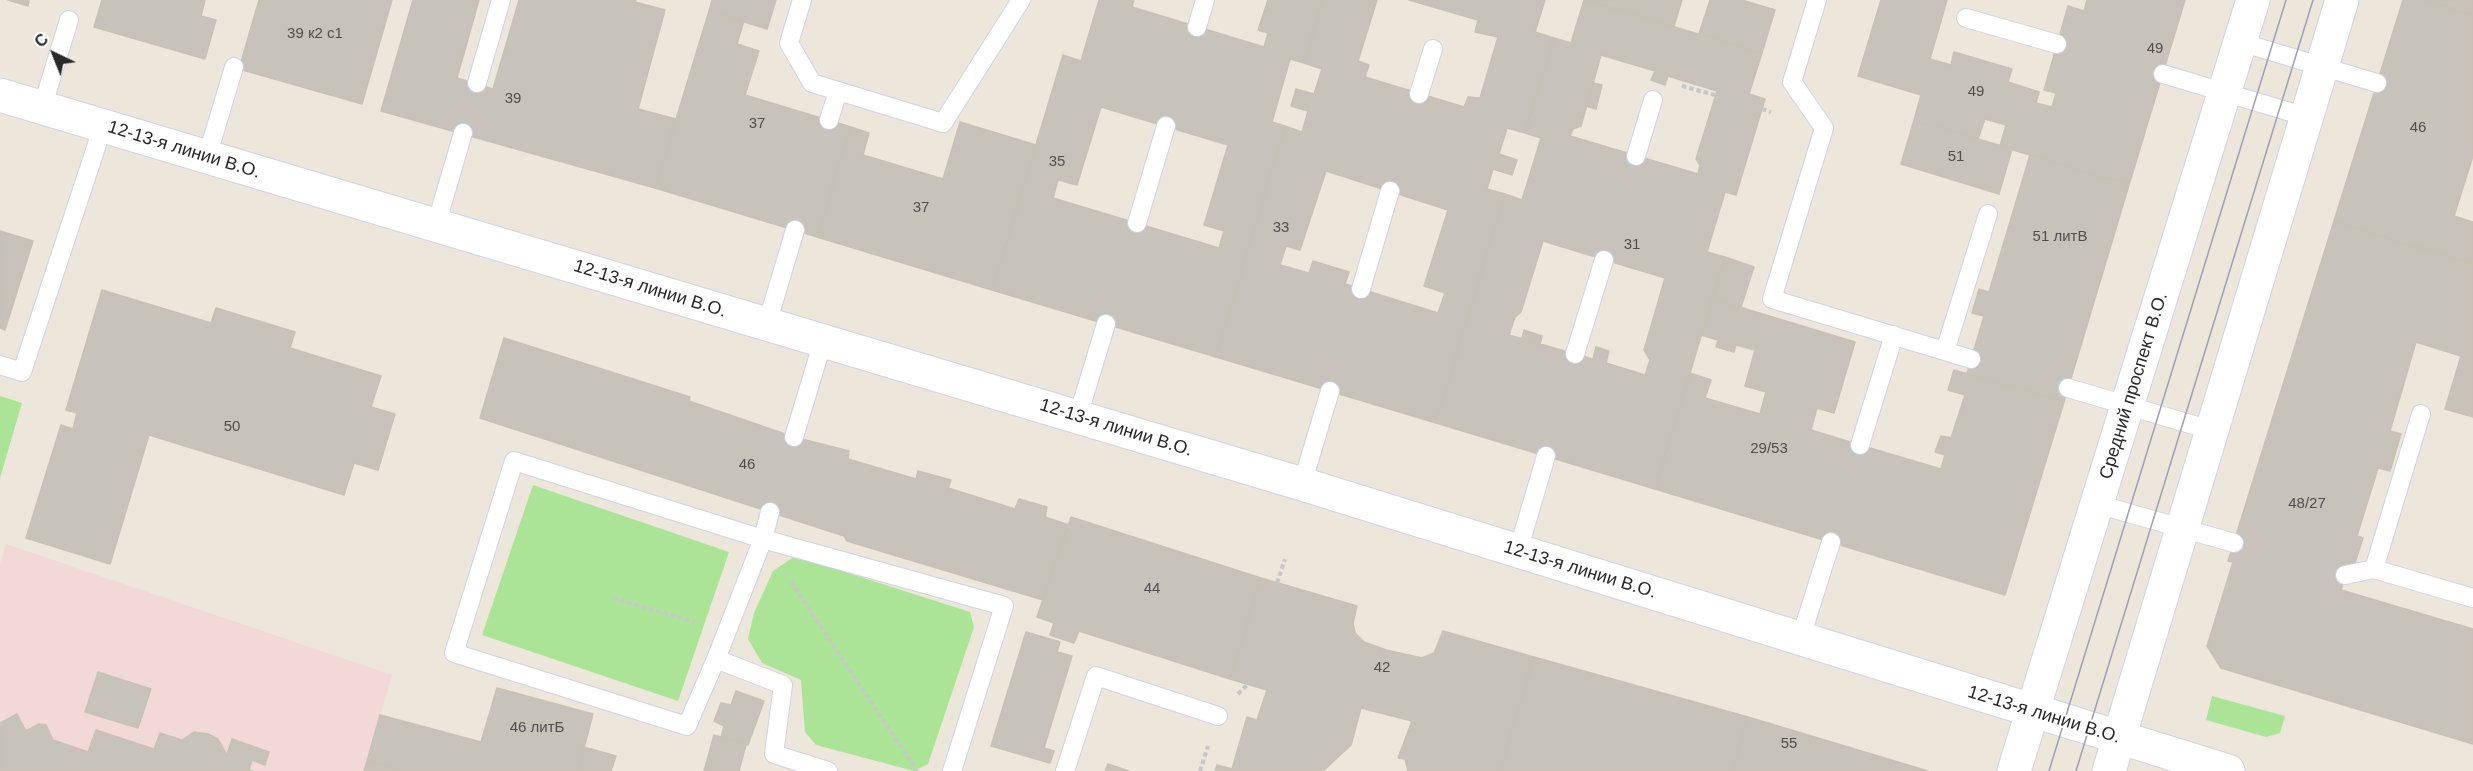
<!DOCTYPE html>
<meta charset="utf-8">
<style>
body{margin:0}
#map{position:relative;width:2473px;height:771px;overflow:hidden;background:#ece6db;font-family:Arial,sans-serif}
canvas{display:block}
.north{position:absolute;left:24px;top:24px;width:60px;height:60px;-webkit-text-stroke:4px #fff;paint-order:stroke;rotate:317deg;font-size:16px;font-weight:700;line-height:24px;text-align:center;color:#292929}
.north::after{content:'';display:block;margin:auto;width:21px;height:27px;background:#292929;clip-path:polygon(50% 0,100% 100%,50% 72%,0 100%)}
</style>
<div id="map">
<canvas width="2473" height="771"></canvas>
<div class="north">С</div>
</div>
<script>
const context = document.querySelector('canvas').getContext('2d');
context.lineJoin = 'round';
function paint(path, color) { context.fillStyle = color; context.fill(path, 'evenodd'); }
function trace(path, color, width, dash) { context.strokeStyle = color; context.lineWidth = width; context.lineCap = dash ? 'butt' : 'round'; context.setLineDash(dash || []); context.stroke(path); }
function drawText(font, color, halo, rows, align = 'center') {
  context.font = font + ' Arial,sans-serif'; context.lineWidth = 4.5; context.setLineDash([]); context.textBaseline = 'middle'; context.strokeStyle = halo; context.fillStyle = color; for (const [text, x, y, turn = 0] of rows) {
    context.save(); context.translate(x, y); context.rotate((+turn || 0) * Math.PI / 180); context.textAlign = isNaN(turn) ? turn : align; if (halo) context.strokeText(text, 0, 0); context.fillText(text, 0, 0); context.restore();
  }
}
paint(new Path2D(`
 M 6,544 L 392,675 L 367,761 L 403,771 L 0,771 L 0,564 Z`), '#f3d8d8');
paint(new Path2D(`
 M 0,396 L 22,403 L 0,478 Z
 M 533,485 L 729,552 L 678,701 L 482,635 Z
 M 795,556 L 970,612 L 974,627 L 928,764 L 914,771 L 816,745 L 805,732 L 801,680 L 762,663 L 748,639 L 754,613 L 773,571 Z
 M 2212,696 L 2285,716 L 2280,733 L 2266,737 L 2206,720 Z`), '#abe496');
const building = new Path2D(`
 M 8,0 L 29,0 L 28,6 Z
 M 102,0 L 205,0 L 201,16 L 216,20 L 205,59 L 94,27 Z
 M 259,0 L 392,0 L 362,104 L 239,69 Z
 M 413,0 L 479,0 L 457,78 L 493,89 L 519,0 L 636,0 L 635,2 L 665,10 L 638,109 L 676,119 L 655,188 L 381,111 Z
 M 712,0 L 776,0 L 767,29 L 709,11 Z
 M 1099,0 L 1134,0 L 1132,7 L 1264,47 L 1268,33 L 1258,30 L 1268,0 L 1323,0 L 1304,63 L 1290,59 L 1272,122 L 1285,126 L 1216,357 L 992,290 L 1063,55 L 1081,61 ZM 1101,107 L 1228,145 L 1204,225 L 1224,231 L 1219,248 L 1053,198 L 1058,180 L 1077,185 Z
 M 1323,0 L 1377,0 L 1358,61 L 1369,65 L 1365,77 L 1464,107 L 1468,97 L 1480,98 L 1498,37 L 1475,32 L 1478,20 L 1409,0 L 1545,0 L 1535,32 L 1554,38 L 1525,133 L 1507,128 L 1499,154 L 1517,160 L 1512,175 L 1493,169 L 1487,189 L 1505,194 L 1436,423 L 1216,357 L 1285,126 L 1302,132 L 1308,111 L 1291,106 L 1296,89 L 1314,94 L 1322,69 L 1304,63 ZM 1326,171 L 1448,210 L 1424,286 L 1445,293 L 1438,313 L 1345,284 L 1349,272 L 1313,261 L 1309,273 L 1280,265 L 1286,246 L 1300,250 Z
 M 1584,0 L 1762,53 L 1749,94 L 1765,99 L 1736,195 L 1725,192 L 1707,252 L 1725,257 L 1655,489 L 1436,423 L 1505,194 L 1522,200 L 1541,138 L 1525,133 L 1554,38 L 1571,43 ZM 1601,55 L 1655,71 L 1651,80 L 1665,85 L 1668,76 L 1717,91 L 1696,159 L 1700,165 L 1698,174 L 1570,136 L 1573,129 L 1581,126 ZM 1543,241 L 1665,278 L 1644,350 L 1650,360 L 1645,375 L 1606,363 L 1609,351 L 1596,347 L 1593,359 L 1509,335 L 1515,317 L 1521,312 Z
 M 1587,0 L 1682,0 L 1674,26 Z
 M 1710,0 L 1742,0 L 1775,10 L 1762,53 L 1699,34 Z
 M 1881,0 L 1947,0 L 1930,59 L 1951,65 L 1954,52 L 2012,69 L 2008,82 L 2039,92 L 2036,103 L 2052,107 L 2056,93 L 2044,90 L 2068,6 L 2084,11 L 2087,0 L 2185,0 L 2129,185 L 2000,146 L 2006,125 L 1985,119 L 1978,139 L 1914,120 L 1921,95 L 1858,76 Z
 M 2403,0 L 2424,0 L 2473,15 L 2473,156 L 2454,216 L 2473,222 L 2473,264 L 2334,221 Z
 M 2424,0 L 2473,0 L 2473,15 Z
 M 709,11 L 744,21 L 737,44 L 759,51 L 745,95 L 851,127 L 817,237 L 655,188 Z
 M 1593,83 L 1602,85 L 1596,109 L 1586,106 Z
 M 1914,120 L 2012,149 L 1999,194 L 1901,164 Z
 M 960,122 L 1036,145 L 992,290 L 817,237 L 851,127 L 869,133 L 863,155 L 943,179 Z
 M 2030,155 L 2129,185 L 2064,402 L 1967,373 L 1984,316 L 1972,313 L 1979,289 L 1989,292 Z
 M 2334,221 L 2473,265 L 2473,417 L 2445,409 L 2461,356 L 2416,342 L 2390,431 L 2401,434 L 2390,471 L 2378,468 L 2357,536 L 2363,538 L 2354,566 L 2349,565 L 2341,590 L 2473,629 L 2473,744 L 2221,668 L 2207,646 L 2233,562 L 2228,561 Z
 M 0,231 L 33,241 L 5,330 L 0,328 Z
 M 1725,257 L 1754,267 L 1741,307 L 1713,299 Z
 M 102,290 L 211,323 L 216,308 L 295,332 L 290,348 L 381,376 L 371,407 L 395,414 L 378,470 L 354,463 L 344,495 L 149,435 L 110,564 L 26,538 L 61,425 L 73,429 L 77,413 L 66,410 Z
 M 1713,299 L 1855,342 L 1834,413 L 1817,408 L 1811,430 L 1860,445 L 1941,469 L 1945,455 L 1935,452 L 1941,436 L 1951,438 L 1965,395 L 1948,390 L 1954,370 L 2064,402 L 2005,595 L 1655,489 L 1690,373 L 1711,380 L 1705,398 L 1760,414 L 1766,392 L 1745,386 L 1755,350 L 1736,345 L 1734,352 L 1716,347 L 1718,340 L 1701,335 Z
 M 1524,330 L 1542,336 L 1540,345 L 1522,339 Z
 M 504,338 L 690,397 L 689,401 L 794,437 L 849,451 L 848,459 L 916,479 L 918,471 L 951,480 L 948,488 L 1015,509 L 1019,499 L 1047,507 L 1045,517 L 1069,525 L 1043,600 L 847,541 L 844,536 L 480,418 Z
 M 1071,517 L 1261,578 L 1230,679 L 1079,631 L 1074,643 L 1050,635 L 1054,623 L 1037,617 Z
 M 1261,578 L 1357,606 L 1353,623 L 1355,633 L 1364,642 L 1386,650 L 1422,658 L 1434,653 L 1443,631 L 1534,657 L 1500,771 L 1408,771 L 1405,759 L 1398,758 L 1412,721 L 1361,708 L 1351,745 L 1323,771 L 1215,771 L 1217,765 L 1232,769 L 1247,717 L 1257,720 L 1267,690 L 1230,679 Z
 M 1026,632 L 1060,642 L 1057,652 L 1072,656 L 1044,748 L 1054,751 L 1050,763 L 991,746 Z
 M 1534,657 L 1748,717 L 1732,771 L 1500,771 Z
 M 98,672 L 151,689 L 138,728 L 85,712 Z
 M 497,688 L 593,714 L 578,771 L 403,771 L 367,761 L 380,715 L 481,742 Z
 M 736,691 L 764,701 L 748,745 L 721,738 L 724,726 L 714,721 L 721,703 L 731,705 Z
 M 17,714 L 26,731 L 39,724 L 46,725 L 53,740 L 88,752 L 96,730 L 154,749 L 160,733 L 182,740 L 194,732 L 208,734 L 218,739 L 227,755 L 232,739 L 269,752 L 265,765 L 252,760 L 249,770 L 253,771 L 0,771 L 0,723 Z
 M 1748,717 L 1928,771 L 1732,771 Z
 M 714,735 L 746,745 L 739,771 L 704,771 Z
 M 584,747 L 616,756 L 611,771 L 578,771 Z
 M 367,761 L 403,771 L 364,771 Z
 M 1108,764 L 1129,771 L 1105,771 Z`);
paint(building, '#c7c2ba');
trace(building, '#c7c2b4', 1.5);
const service = new Path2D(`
 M 802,0 L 789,43 L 812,83 L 943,123 L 1021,0
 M 1817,0 L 1792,82 L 1824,128 L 1772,299 L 1971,359
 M 1966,18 L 2057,44
 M 1197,27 L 1205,0
 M 2240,42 L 2377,83
 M 2163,74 L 2307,117
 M 477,83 L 501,0
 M 1419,94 L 1433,49
 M 42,108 L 69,20
 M 829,120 L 838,91
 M 1636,156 L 1653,100
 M 207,157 L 234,67
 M 1137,223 L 1166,126
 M 436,225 L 463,133
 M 1361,289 L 1390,191
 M 767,324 L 795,230
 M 1945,351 L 1988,214
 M 1575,354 L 1604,260
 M 0,365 L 22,372 L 103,126
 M 2068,388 L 2214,431
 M 1078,416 L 1106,324
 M 794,437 L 823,341
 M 1860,445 L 1894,335
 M 1302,484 L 1330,391
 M 2097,504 L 2234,543
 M 770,512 L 763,539 L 716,659 L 783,685 L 774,754 L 828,771
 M 1518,551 L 1546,456
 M 2374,569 L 2421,414
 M 2345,575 L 2374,569 L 2473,598
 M 1800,640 L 1831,542
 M 716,659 L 687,726 L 454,653 L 514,461 L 763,539 L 1004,606 L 952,771
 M 1065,771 L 1096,676 L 1218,716`);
const minor = new Path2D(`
 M 0,95 L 1302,484 L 2228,771`);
const secondary = new Path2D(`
 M 2014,771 L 2253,0
 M 2109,771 L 2342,0`);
trace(service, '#d0d2e3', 20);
trace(minor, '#d0d2e3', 35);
trace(secondary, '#d0d2e3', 35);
trace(new Path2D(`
 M 1682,86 L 1715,95
 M 1762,109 L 1771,112
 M 791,582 L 917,771
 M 1277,583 L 1285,559
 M 613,598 L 695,622
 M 1238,694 L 1248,684
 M 1200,771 L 1208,746`), '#c7c7c7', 4, [4.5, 3]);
trace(service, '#fff', 18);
trace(minor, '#fff', 33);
trace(secondary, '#fff', 33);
trace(new Path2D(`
 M 2049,771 L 2286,0
 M 2076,771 L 2313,0`), '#9d9fb4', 1.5);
drawText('15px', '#504f4d', null, [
 ["39 к2 с1",315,34],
 ["49",2155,49],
 ["49",1976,92],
 ["39",513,99],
 ["37",757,124],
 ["46",2418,128],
 ["51",1956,157],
 ["35",1057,162],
 ["37",921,208],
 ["33",1281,228],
 ["51 литВ",2060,237],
 ["31",1632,245],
 ["50",232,427],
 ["29/53",1769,449],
 ["46",747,465],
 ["48/27",2307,504],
 ["44",1152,589],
 ["42",1382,668],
 ["46 литБ",537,728],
 ["55",1789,744]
]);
drawText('18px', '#292929', '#fff', [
 ["12-13-я линии В.О.",184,150,17],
 ["12-13-я линии В.О.",650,289,17],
 ["Средний проспект В.О.",2134,386,-73],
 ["12-13-я линии В.О.",1116,428,17],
 ["12-13-я линии В.О.",1580,570,17],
 ["12-13-я линии В.О.",2044,715,17]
]);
</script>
